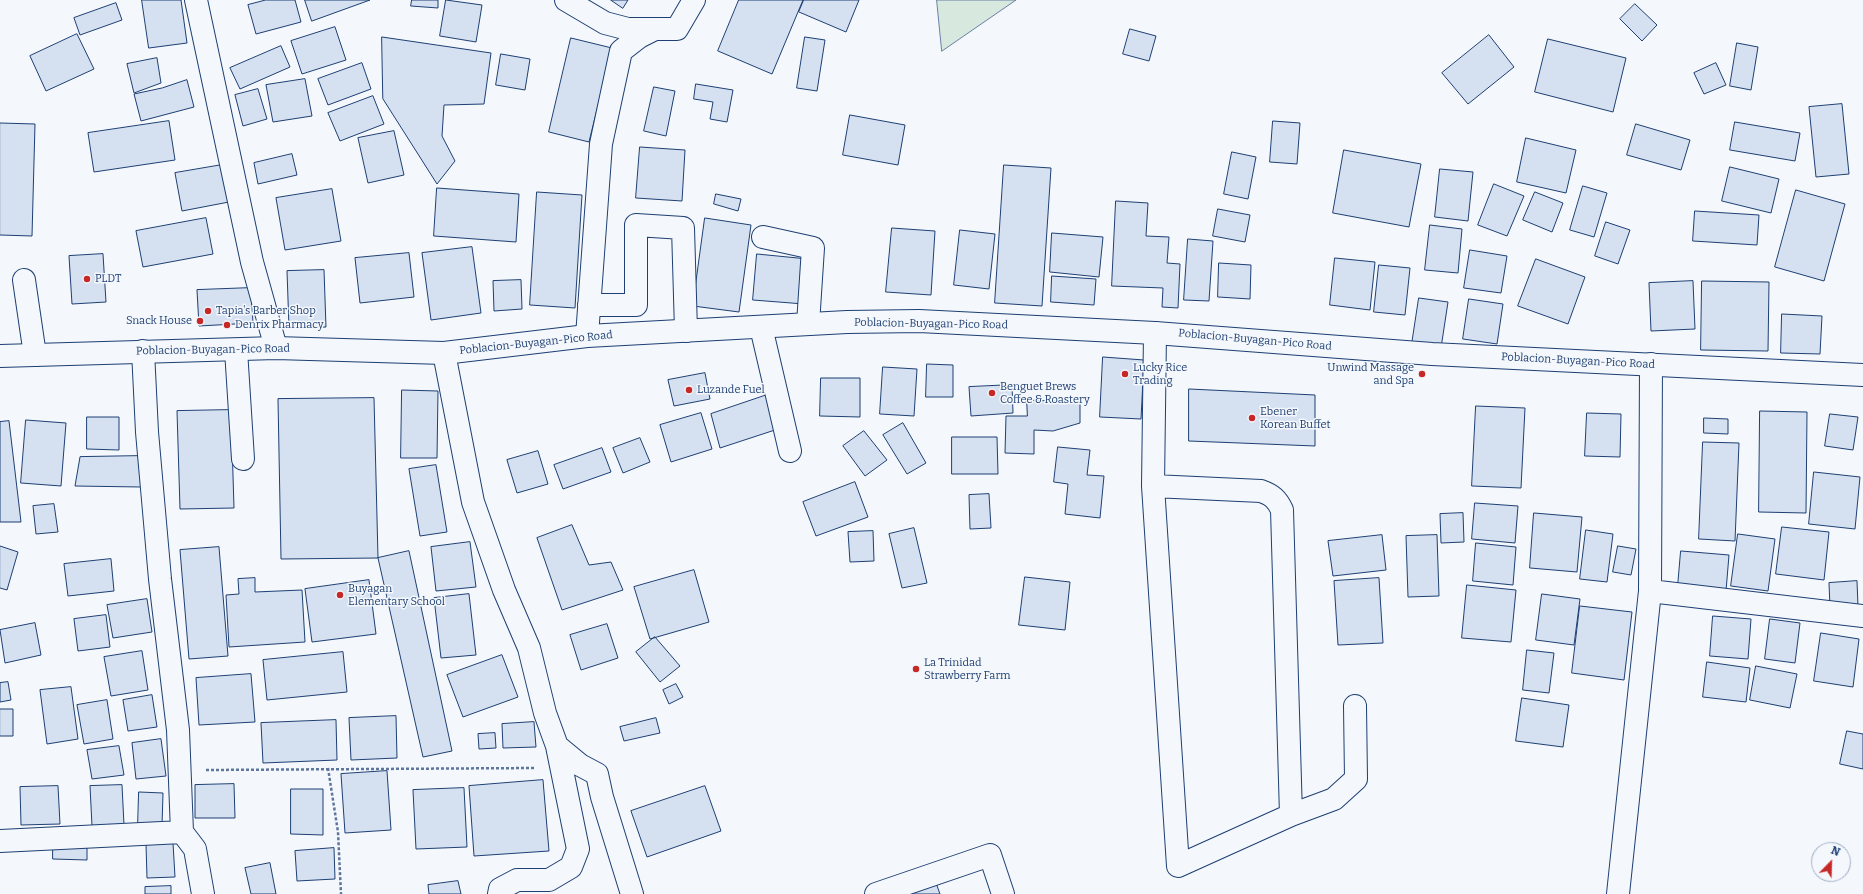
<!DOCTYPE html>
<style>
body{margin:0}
#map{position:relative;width:1863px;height:894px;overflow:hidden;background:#f4f7fb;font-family:Bitter,serif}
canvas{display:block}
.north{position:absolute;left:1811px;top:842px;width:40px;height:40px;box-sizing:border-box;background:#f4f7fb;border:1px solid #9eadc5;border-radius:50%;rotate:23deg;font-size:11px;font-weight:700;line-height:16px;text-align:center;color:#1d3f73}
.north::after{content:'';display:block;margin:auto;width:14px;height:18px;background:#c62828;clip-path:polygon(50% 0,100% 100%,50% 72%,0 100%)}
</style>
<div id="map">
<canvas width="1863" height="894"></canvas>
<div class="north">N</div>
</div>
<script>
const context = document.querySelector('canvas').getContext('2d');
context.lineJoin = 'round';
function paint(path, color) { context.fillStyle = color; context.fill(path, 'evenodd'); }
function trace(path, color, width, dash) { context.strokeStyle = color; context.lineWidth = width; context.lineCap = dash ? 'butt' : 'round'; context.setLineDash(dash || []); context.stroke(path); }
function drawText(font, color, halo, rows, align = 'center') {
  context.font = font + ' Bitter,serif'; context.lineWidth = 3; context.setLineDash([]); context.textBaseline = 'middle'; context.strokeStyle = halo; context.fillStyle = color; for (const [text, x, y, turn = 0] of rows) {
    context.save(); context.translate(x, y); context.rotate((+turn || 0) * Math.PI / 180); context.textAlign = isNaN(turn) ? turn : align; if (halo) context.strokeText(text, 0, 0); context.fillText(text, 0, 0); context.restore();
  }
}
const green = new Path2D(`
 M 937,0 L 1016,0 L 942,51 Z`);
paint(green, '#d7e8df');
trace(green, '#687fa3', 1);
const building = new Path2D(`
 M 142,0 L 181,0 L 187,43 L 149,48 Z
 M 266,0 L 295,0 L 301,22 L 256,34 L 248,5 Z
 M 305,0 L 370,0 L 312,21 Z
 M 412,0 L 438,0 L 438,8 L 411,6 Z
 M 446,0 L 482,5 L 476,42 L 440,36 Z
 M 611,0 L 628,0 L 623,8 Z
 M 739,0 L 803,0 L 772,74 L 718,51 Z
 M 804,0 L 859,0 L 846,32 L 799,12 Z
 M 116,3 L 122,20 L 80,35 L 74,18 Z
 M 1635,4 L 1657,25 L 1642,41 L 1620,19 Z
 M 335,27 L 346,60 L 302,74 L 291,41 Z
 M 1130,29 L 1156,36 L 1149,61 L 1123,54 Z
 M 77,34 L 94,69 L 46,91 L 30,56 Z
 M 1489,35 L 1514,67 L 1468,104 L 1442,73 Z
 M 382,37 L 491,53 L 484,104 L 444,105 L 442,136 L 455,161 L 437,184 L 383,99 Z
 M 805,37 L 825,40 L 817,91 L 797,88 Z
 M 571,38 L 612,48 L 589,142 L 549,132 Z
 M 1548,39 L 1626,58 L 1613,112 L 1535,92 Z
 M 1737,43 L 1758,47 L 1751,90 L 1730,86 Z
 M 281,46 L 290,67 L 240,89 L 230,68 Z
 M 501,54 L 530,59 L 525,90 L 496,85 Z
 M 157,58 L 161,83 L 134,93 L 127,64 Z
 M 362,63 L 371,89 L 328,105 L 318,79 Z
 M 1716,63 L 1726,85 L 1704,94 L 1694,73 Z
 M 305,79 L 312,116 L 273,122 L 266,85 Z
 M 187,80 L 194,107 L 141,121 L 134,94 L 162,88 Z
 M 696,84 L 733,90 L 727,122 L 710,119 L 713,102 L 694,99 Z
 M 654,87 L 675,91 L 666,136 L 644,131 Z
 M 258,89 L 267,119 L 243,126 L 235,95 Z
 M 373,96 L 384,124 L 340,141 L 328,113 Z
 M 1842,104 L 1849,174 L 1816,177 L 1809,107 Z
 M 850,115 L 905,125 L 898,165 L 843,155 Z
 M 169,121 L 175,160 L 94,172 L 88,133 Z
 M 1273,121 L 1300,123 L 1297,164 L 1270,162 Z
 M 1735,122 L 1800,133 L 1795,161 L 1730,150 Z
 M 0,123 L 35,124 L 32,236 L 0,235 Z
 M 1636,124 L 1690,140 L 1681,170 L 1627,155 Z
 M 394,131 L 404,175 L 368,183 L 358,138 Z
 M 1526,138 L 1576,150 L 1566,193 L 1517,182 Z
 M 640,147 L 685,150 L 682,201 L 636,198 Z
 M 1344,150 L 1421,164 L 1409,227 L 1333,213 Z
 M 1232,152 L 1256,157 L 1248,199 L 1224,194 Z
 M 292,154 L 297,175 L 258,184 L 254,163 Z
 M 222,165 L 229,202 L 182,211 L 175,173 Z
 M 1004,165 L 1051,168 L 1042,306 L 995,303 Z
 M 1730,167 L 1779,179 L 1771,213 L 1722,201 Z
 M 1440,169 L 1473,172 L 1468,221 L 1435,217 Z
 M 1494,184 L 1524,196 L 1507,236 L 1478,225 Z
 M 1583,186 L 1607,193 L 1594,237 L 1570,230 Z
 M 437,188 L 519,194 L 516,242 L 434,236 Z
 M 332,189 L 341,241 L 285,250 L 276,198 Z
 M 1796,190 L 1845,204 L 1824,281 L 1775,267 Z
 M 537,192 L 582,195 L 575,308 L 530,305 Z
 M 1535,192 L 1563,203 L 1552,232 L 1523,220 Z
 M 716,194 L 741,199 L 738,211 L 714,204 Z
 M 1116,201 L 1148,203 L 1146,236 L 1169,237 L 1167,263 L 1180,264 L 1178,308 L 1162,307 L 1163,288 L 1112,286 Z
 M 1218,209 L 1250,215 L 1245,242 L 1213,236 Z
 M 1695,211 L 1759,215 L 1757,245 L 1693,241 Z
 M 206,218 L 213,254 L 143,267 L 136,231 Z
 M 705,218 L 751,225 L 739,312 L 693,306 Z
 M 1606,222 L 1630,230 L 1618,264 L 1595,256 Z
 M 1430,225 L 1462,229 L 1458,273 L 1425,270 Z
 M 892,228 L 935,231 L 931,295 L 886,292 Z
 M 960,230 L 995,234 L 989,289 L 954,285 Z
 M 1052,233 L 1103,237 L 1099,277 L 1050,272 Z
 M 1188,239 L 1213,241 L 1209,301 L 1184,300 Z
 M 472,247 L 481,313 L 431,320 L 422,253 Z
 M 1470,250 L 1507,256 L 1501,293 L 1464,288 Z
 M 409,253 L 414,297 L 360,303 L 355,258 Z
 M 103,254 L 106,302 L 72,304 L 69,256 Z
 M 757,254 L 808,259 L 804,304 L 753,300 Z
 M 1335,258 L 1375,262 L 1370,310 L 1330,305 Z
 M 1536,259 L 1585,277 L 1568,324 L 1518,306 Z
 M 1219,263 L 1251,265 L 1250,299 L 1218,297 Z
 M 1379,265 L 1410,268 L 1405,315 L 1374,312 Z
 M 324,270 L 326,327 L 289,328 L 287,271 Z
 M 1052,276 L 1096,279 L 1094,305 L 1051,302 Z
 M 521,280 L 522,309 L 494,311 L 493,281 Z
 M 1693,281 L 1695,329 L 1651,331 L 1649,283 Z
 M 1702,281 L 1769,282 L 1768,351 L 1701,350 Z
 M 251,288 L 253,323 L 199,326 L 197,290 Z
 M 1419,298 L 1448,302 L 1441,348 L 1412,344 Z
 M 1469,299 L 1503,304 L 1497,344 L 1463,339 Z
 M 1782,314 L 1822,316 L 1820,354 L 1781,353 Z
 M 1103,357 L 1144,360 L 1141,419 L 1100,417 Z
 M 927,364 L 953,365 L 953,397 L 926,397 Z
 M 883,367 L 917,369 L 914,416 L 880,414 Z
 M 705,373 L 710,399 L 674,406 L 668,380 Z
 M 821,378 L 860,378 L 860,417 L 820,416 Z
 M 1012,385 L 1013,413 L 971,416 L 969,387 Z
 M 1189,389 L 1315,395 L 1315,446 L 1189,441 Z
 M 402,390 L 438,391 L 437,458 L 401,458 Z
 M 767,395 L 778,429 L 720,448 L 711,414 Z
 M 374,398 L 378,558 L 281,559 L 278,399 Z
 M 1027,400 L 1080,402 L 1080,423 L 1053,431 L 1034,430 L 1034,454 L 1005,453 L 1006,416 L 1027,416 Z
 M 1476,406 L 1525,408 L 1521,488 L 1472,486 Z
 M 231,410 L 234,508 L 180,509 L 177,411 Z
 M 1760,411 L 1807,412 L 1806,513 L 1759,512 Z
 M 701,413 L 712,449 L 671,462 L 660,425 Z
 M 1587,413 L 1621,414 L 1620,457 L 1585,456 Z
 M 1830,414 L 1858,417 L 1853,450 L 1825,446 Z
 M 87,417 L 119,417 L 119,450 L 87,449 Z
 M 1704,418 L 1728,419 L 1728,434 L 1704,433 Z
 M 26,420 L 66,423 L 61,486 L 21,483 Z
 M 9,421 L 21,522 L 0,522 L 0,422 Z
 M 903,423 L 926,463 L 907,474 L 883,435 Z
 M 864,431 L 887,460 L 865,476 L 843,446 Z
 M 952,437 L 997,437 L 998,474 L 952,474 Z
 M 640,438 L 650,462 L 623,473 L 613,448 Z
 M 1703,442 L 1739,443 L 1735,541 L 1699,539 Z
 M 1058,447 L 1090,450 L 1087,475 L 1104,476 L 1100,518 L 1065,514 L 1068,484 L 1054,482 Z
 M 602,448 L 611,472 L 563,489 L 554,465 Z
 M 538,451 L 548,484 L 517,493 L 507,460 Z
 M 141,456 L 141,487 L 75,486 L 80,457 Z
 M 436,465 L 447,532 L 420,536 L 409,469 Z
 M 1814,472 L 1860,477 L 1855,529 L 1809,524 Z
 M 855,482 L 868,517 L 816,536 L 803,502 Z
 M 989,494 L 991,528 L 970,529 L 969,495 Z
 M 1475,503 L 1518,506 L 1515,543 L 1472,539 Z
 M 54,504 L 58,532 L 36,534 L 33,506 Z
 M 1463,513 L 1464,542 L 1441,543 L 1440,514 Z
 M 1534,513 L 1582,517 L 1577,572 L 1530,568 Z
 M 572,525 L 589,565 L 611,562 L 623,590 L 562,610 L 537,538 Z
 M 1782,527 L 1829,532 L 1824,580 L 1776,574 Z
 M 914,528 L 927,583 L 902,588 L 889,534 Z
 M 1586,530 L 1613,534 L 1607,582 L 1580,579 Z
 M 873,531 L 874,561 L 850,562 L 848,532 Z
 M 1738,534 L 1775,539 L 1768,591 L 1731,586 Z
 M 1382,535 L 1386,570 L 1333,576 L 1328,541 Z
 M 1437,535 L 1439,596 L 1408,597 L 1406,536 Z
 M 470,542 L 476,587 L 436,591 L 431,547 Z
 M 1476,543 L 1516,547 L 1513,585 L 1473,581 Z
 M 0,546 L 18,552 L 7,590 L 0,588 Z
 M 1618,546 L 1636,549 L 1631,575 L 1613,572 Z
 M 219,547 L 228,656 L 189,659 L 180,550 Z
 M 409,551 L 452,751 L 423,757 L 378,558 Z
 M 1681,551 L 1729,555 L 1726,591 L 1678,586 Z
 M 111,559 L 114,591 L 68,596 L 64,564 Z
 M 694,570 L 709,622 L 650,639 L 634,587 Z
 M 1025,577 L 1070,582 L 1065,630 L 1019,625 Z
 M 255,578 L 255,592 L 302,590 L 305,642 L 229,647 L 226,595 L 239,594 L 238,579 Z
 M 1379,578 L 1383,643 L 1338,645 L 1334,581 Z
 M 369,580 L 376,634 L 312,642 L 305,589 Z
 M 1857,581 L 1858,606 L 1830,607 L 1829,583 Z
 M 1467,585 L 1516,590 L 1511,642 L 1462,638 Z
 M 469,594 L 476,655 L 441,658 L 434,598 Z
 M 1542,594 L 1580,599 L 1574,645 L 1536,640 Z
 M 147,599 L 152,632 L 113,638 L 107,605 Z
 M 1580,606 L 1632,612 L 1624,680 L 1572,673 Z
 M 106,615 L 110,647 L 78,651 L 74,619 Z
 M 1713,616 L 1751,619 L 1748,659 L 1710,656 Z
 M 1770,619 L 1800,623 L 1795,663 L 1765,659 Z
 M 35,623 L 41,655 L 5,663 L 0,630 Z
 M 607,624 L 618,658 L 581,670 L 570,635 Z
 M 1821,633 L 1859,639 L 1853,687 L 1814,681 Z
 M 655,637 L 680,666 L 660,682 L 636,652 Z
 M 1527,650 L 1554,653 L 1549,693 L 1523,690 Z
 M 142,651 L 148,690 L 111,696 L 104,657 Z
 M 343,652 L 347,692 L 267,700 L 263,660 Z
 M 502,655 L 518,697 L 463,717 L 447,675 Z
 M 1707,662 L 1750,668 L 1746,702 L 1703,697 Z
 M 1756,666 L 1797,674 L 1790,708 L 1750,700 Z
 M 251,674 L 255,722 L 199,725 L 196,678 Z
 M 8,682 L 11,700 L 0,702 L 0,683 Z
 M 676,684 L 683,697 L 669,704 L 663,690 Z
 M 71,687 L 78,739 L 47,744 L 40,690 Z
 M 152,695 L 157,727 L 128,731 L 123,700 Z
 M 1522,698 L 1569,705 L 1563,747 L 1516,741 Z
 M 107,700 L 113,739 L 84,744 L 77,705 Z
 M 0,709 L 13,709 L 13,736 L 0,736 Z
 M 396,716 L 397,758 L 351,760 L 349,718 Z
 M 656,718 L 660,733 L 624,741 L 620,727 Z
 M 336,720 L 337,760 L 263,763 L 261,723 Z
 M 534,722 L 536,747 L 503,748 L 502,724 Z
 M 1847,731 L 1863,734 L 1863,769 L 1840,764 Z
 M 495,733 L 496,748 L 479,749 L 478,734 Z
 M 161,739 L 166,776 L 136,779 L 132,743 Z
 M 119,746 L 124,775 L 92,779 L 87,750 Z
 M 387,771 L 391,830 L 345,833 L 341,774 Z
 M 543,780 L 549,851 L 474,856 L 469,786 Z
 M 234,784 L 235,818 L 195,818 L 195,785 Z
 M 122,785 L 124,825 L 92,826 L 90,786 Z
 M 58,786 L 60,824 L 21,825 L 20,787 Z
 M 705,786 L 721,831 L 647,857 L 631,811 Z
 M 464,788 L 467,847 L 416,849 L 413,790 Z
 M 291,789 L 323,789 L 323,835 L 291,834 Z
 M 139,792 L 163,793 L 162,826 L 138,826 Z
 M 173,843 L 175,877 L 147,878 L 146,844 Z
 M 53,844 L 87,845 L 87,860 L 53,859 Z
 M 334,848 L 335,879 L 297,881 L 295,851 Z
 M 270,863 L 276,894 L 251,894 L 245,868 Z
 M 458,881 L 461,894 L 429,894 L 428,885 Z
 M 936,883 L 940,894 L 903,894 Z
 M 171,886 L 171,894 L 145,894 L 145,887 Z`);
paint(building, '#d5e0f0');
trace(building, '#1d3f73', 1);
const minor = new Path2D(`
 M 196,0 L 252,262 L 276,348
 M 566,0 L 605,23 L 628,29 L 655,29
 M 763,237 L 813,248 L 808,324
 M 24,280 L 35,355
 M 589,305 L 636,305 L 636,225 L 683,228 L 686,331
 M 761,327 L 790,451
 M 1155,333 L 1153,486 L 1178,866 L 1291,815 L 1334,799 L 1356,779 L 1355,706
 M 587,336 L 601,144 L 621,51 L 639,37 L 655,29 L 677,29 L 694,0
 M 236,350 L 243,459
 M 143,351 L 147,432 L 160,579 L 178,730 L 182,832 L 195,849 L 203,894
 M 444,353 L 473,502 L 504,590 L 529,648 L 545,713 L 557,746 L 580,765 L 597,774 L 602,797 L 632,894
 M 1153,486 L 1261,491 C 1272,495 1277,499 1282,510 L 1291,815
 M 1650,591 L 1863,616
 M 0,841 L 182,832
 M 499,894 L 500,889 L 517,880 L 549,880 L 571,867 L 578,849 L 557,746
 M 876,894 L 990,855 L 1003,894
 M 1618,894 L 1650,591 L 1651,364`);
const major = new Path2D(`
 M 0,356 L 276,348 L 444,353 L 587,336 L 847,322 L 919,321 L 1155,333 L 1432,354 L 1863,375`);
trace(minor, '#1d3f73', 24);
trace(major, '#1d3f73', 24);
trace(new Path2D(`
 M 328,768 L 338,832 L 341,894
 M 206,770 L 535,768`), '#5e769c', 2.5, [3, 2]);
trace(minor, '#f4f7fb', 22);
trace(major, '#f4f7fb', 22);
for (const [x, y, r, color] of [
 [87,279,4,"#c62828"],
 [208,311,4,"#c62828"],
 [200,321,4,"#c62828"],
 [227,325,4,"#c62828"],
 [1125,374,4,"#c62828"],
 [1422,374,4,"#c62828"],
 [689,390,4,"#c62828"],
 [992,393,4,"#c62828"],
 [1252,418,4,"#c62828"],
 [340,595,4,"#c62828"],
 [916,669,4,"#c62828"]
]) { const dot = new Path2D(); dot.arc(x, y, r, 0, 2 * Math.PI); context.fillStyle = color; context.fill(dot); trace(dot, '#f4f7fb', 1.5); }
drawText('11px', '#1d3f73', '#f4f7fb', [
 ["PLDT",95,279],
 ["Tapia's Barber Shop",216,311],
 ["Snack House",192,321,"right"],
 ["Denrix Pharmacy",235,325],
 ["Lucky Rice",1133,368],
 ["Trading",1133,381],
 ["Unwind Massage",1414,368,"right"],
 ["and Spa",1414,381,"right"],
 ["Benguet Brews",1000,387],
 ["Coffee & Roastery",1000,400],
 ["Luzande Fuel",697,390],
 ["Ebener",1260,412],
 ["Korean Buffet",1260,425],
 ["Buyagan",348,589],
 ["Elementary School",348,602],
 ["La Trinidad",924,663],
 ["Strawberry Farm",924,676]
], 'left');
drawText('11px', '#1d3f73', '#f4f7fb', [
 ["Poblacion-Buyagan-Pico Road",931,324,1],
 ["Poblacion-Buyagan-Pico Road",1255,340,5],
 ["Poblacion-Buyagan-Pico Road",536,343,-6],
 ["Poblacion-Buyagan-Pico Road",213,350,-1],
 ["Poblacion-Buyagan-Pico Road",1578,361,3]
]);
</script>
